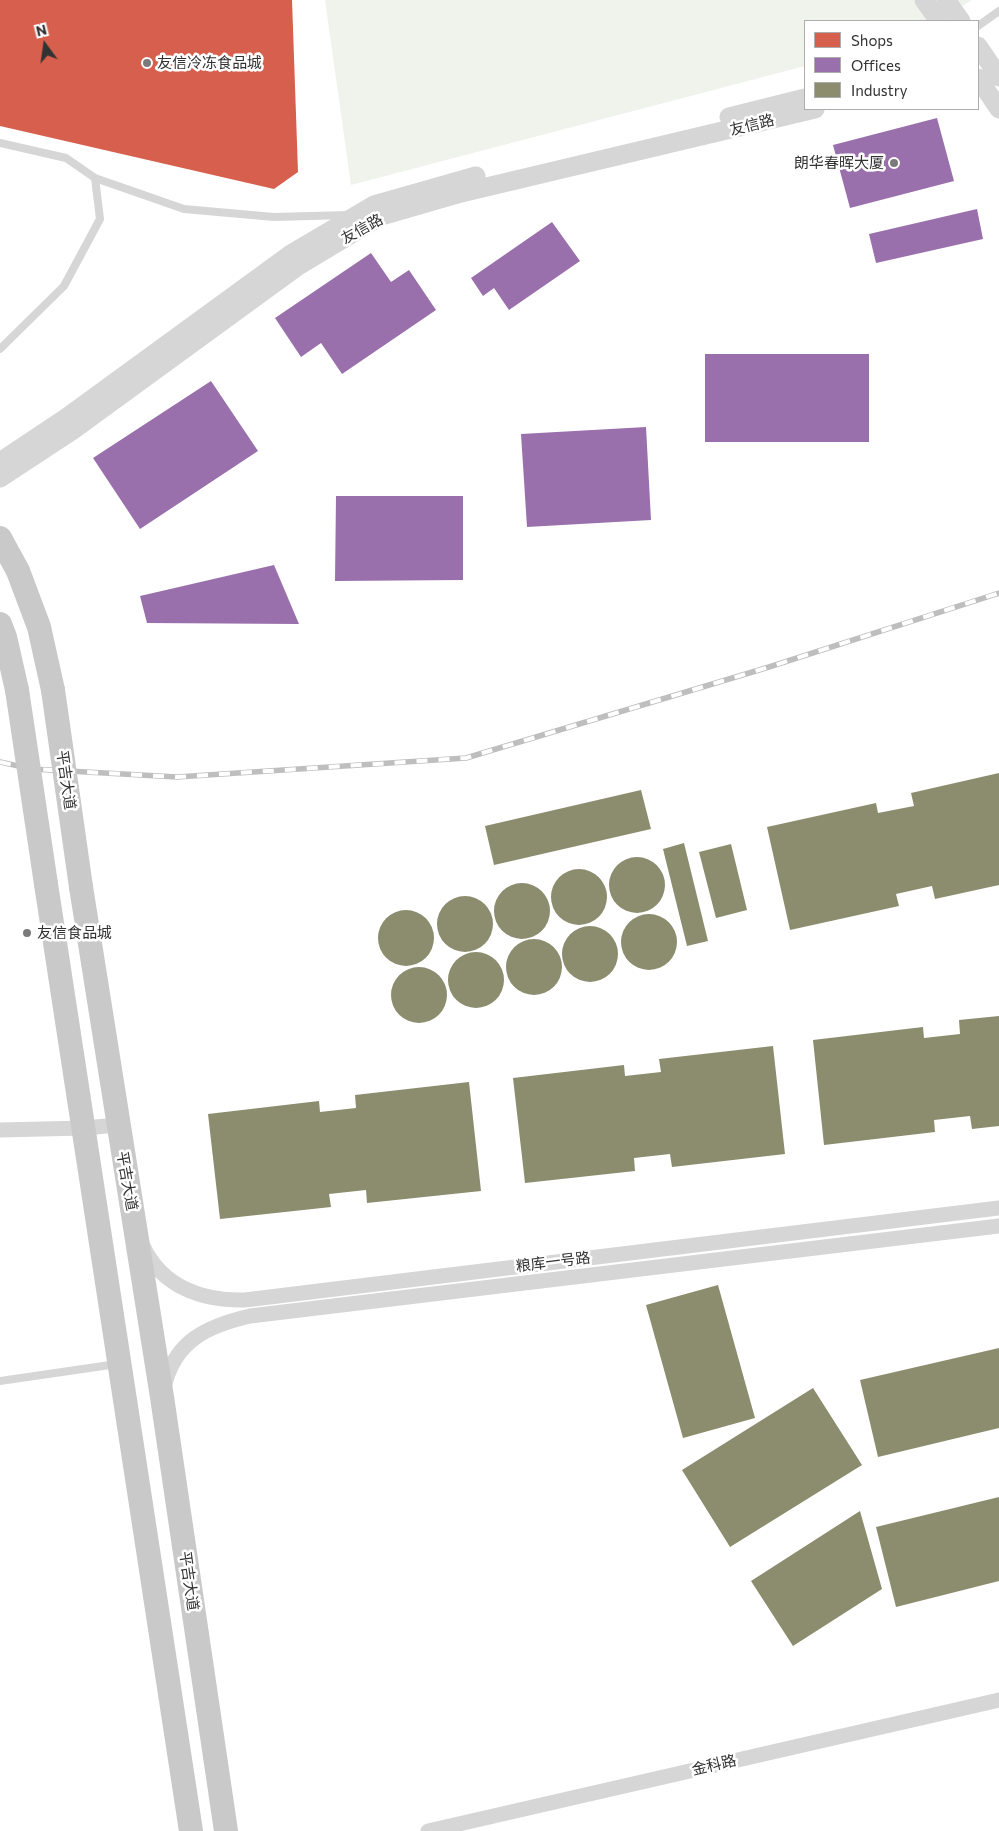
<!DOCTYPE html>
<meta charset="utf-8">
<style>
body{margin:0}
#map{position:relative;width:999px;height:1831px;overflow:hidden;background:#fff;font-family:Commissioner,sans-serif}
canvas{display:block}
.legend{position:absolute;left:804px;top:20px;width:175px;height:90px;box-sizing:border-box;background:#fff;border:1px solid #adadad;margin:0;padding:6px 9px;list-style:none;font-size:15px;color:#323232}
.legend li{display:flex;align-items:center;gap:10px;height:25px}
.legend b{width:25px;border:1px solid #adadad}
.north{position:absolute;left:20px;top:20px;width:50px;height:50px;-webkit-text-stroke:4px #fff;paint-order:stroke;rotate:346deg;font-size:14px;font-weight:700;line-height:20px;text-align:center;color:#323232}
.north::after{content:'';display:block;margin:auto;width:18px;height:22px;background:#323232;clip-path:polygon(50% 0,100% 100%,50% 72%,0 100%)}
</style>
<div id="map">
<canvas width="999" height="1831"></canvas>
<ul class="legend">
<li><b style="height:14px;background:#d6604d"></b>Shops</li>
<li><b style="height:14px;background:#9970ab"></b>Offices</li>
<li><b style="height:14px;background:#8c8c6e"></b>Industry</li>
</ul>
<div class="north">N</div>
</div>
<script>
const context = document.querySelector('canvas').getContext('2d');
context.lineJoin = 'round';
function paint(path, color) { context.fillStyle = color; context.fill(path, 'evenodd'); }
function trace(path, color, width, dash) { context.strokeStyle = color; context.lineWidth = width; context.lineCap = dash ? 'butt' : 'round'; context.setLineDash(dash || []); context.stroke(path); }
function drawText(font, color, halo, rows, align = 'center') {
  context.font = font + ' Commissioner,"Noto Sans SC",sans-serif'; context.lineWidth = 5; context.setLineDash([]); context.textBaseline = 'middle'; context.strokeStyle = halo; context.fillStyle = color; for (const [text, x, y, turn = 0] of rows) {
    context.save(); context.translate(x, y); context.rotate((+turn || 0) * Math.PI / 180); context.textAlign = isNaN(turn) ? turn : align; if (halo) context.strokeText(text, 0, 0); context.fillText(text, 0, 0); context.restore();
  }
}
paint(new Path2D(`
 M 325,0 L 972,0 L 938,21 L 805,21 L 805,66 L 351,185 Z`), '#f0f3ec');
paint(new Path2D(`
 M 0,0 L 292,0 L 298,172 L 274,189 L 0,126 Z`), '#d6604d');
paint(new Path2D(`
 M 937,118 L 954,181 L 850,208 L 833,145 Z
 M 977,209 L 983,239 L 876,263 L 869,234 Z
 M 552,222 L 580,261 L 509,310 L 494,288 L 483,296 L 471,278 Z
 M 371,253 L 391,282 L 409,270 L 436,310 L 342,374 L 321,343 L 301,357 L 275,318 Z
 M 705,354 L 869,354 L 869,442 L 705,442 Z
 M 211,381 L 258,451 L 140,529 L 93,458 Z
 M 646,427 L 651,520 L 527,527 L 521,434 Z
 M 336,496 L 463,496 L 463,580 L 335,581 Z
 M 274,565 L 299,624 L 147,623 L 140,596 Z`), '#9970ab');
paint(new Path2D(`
 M 999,773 L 999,885 L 935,899 L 932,886 L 896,894 L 899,906 L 790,930 L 767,827 L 876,803 L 878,813 L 914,806 L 911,793 Z
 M 641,790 L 651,829 L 494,865 L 485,826 Z
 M 684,843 L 708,941 L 687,946 L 663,849 Z
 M 731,844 L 747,910 L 716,918 L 699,852 Z
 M609 885a28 28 0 1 1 56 0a28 28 0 1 1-56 0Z
 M551 897a28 28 0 1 1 56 0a28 28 0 1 1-56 0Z
 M494 911a28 28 0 1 1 56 0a28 28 0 1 1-56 0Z
 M437 924a28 28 0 1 1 56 0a28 28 0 1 1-56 0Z
 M378 938a28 28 0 1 1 56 0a28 28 0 1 1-56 0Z
 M621 942a28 28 0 1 1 56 0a28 28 0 1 1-56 0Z
 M562 954a28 28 0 1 1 56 0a28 28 0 1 1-56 0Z
 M506 967a28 28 0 1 1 56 0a28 28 0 1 1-56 0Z
 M448 980a28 28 0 1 1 56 0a28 28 0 1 1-56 0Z
 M391 995a28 28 0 1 1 56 0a28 28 0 1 1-56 0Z
 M 999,1016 L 999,1126 L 972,1129 L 970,1116 L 934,1120 L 935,1132 L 824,1145 L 813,1040 L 923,1027 L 924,1038 L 960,1034 L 959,1020 Z
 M 773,1046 L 785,1154 L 672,1167 L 670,1154 L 634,1158 L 635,1171 L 525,1183 L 513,1078 L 624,1065 L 625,1076 L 661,1072 L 659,1059 Z
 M 469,1082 L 481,1191 L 367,1203 L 366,1190 L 329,1194 L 331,1207 L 220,1219 L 208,1114 L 319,1101 L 320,1112 L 356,1108 L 355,1095 Z
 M 718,1285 L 755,1418 L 683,1438 L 646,1305 Z
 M 999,1348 L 999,1428 L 878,1457 L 860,1380 Z
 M 813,1388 L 862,1465 L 730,1547 L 682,1470 Z
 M 999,1497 L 999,1581 L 896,1607 L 876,1527 Z
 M 860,1511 L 882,1589 L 793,1646 L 751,1581 Z`), '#8c8c6e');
trace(new Path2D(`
 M 978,26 L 999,11
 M 0,143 L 66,158 L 95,178 L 100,219 L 64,286 L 0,349
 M 95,178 L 184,209 L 274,217 L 348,215
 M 0,1381 L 117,1364`), '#d6d6d6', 8);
trace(new Path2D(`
 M 0,1130 L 84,1128 L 118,1125
 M 143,1246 C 162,1287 202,1301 245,1300 L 999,1208
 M 164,1388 C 174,1341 207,1326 250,1316 L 999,1226
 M 428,1831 L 999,1700`), '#d6d6d6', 15);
trace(new Path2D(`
 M 924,0 L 939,21
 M 946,0 L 961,21
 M 978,46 L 999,77
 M 978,78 L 999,109
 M 729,117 L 805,98
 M 0,462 L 66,418 L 291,254 L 374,205 L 476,176
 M 0,478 L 73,430 L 298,266 L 381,216 L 457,194 L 815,109`), '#d6d6d6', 19);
trace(new Path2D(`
 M 0,538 L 18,571 L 39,627 L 53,690
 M 0,624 L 5,637 L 17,690
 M 46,884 L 191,1831
 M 81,887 L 162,1397 L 226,1831`), '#c9c9c9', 24);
const rail = new Path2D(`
 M 0,762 L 32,769 L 177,777 L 466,758 L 769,667 L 999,593`);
trace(rail, '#bebebe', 5.5);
trace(rail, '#fff', 4, [11]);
trace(new Path2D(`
 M 17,690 L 46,884
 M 53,690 L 81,887`), '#c9c9c9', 24);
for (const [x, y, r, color] of [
 [147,63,5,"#7a7a7a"],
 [894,163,5,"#7a7a7a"],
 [27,933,5,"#7a7a7a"]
]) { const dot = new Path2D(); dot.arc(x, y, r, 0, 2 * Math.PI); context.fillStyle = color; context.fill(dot); trace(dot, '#fff', 2); }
drawText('15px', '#323232', '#fff', [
 ["友信冷冻食品城",157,63],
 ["朗华春晖大厦",884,163,"right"],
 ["友信食品城",37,933]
], 'left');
drawText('15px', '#323232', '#fff', [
 ["友信路",752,125,-14],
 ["友信路",362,229,-29],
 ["平吉大道",66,780,82],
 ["平吉大道",127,1181,80],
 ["粮库一号路",553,1262,-7],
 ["平吉大道",189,1581,82],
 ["金科路",714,1765,-13]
]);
</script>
